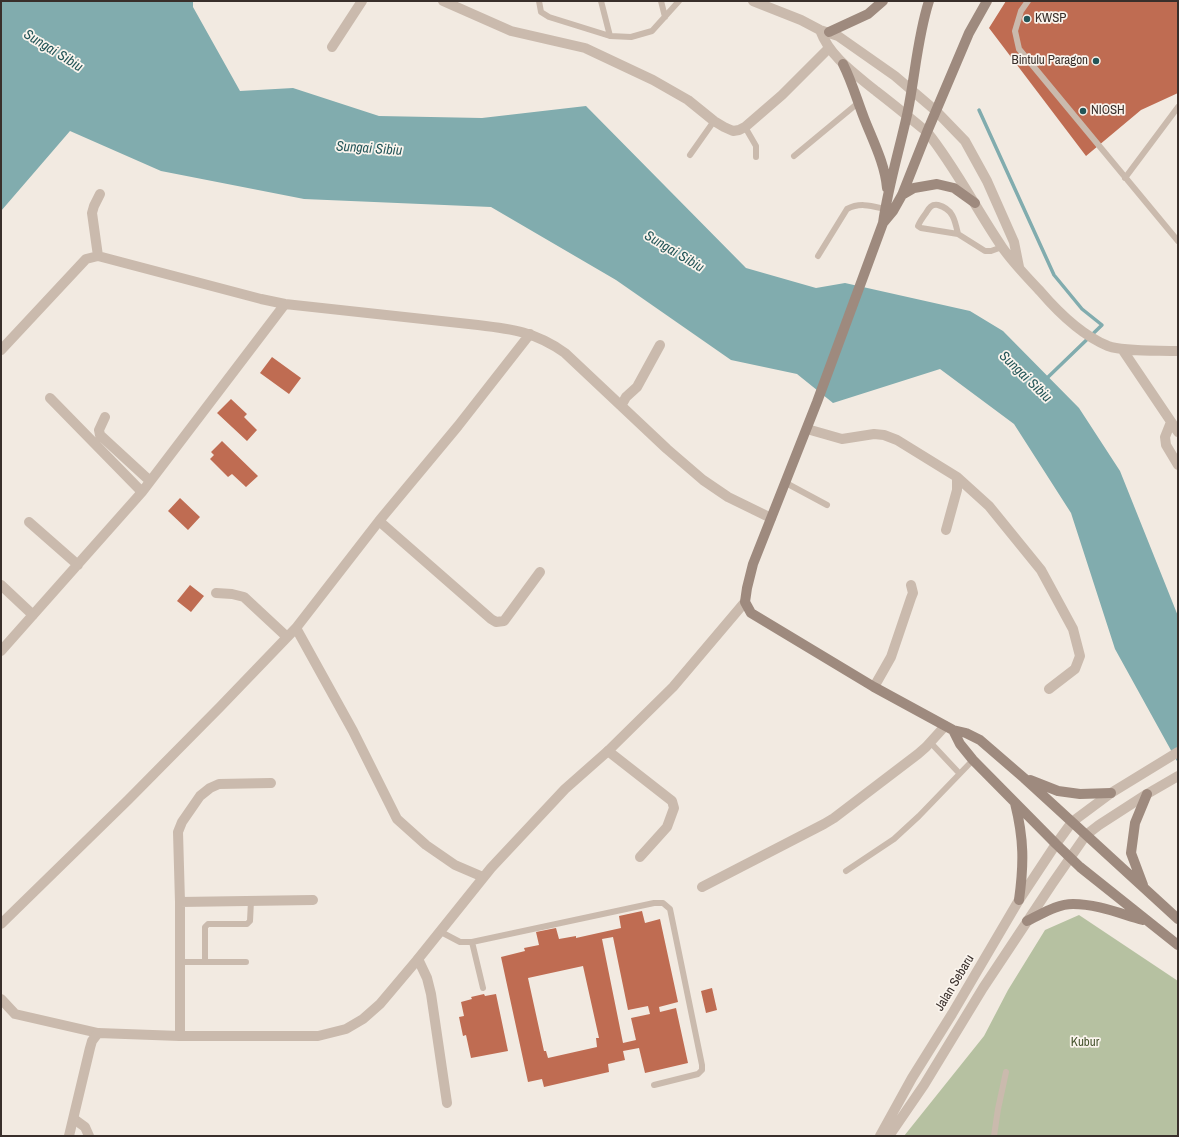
<!DOCTYPE html>
<style>
body{margin:0}
#map{position:relative;width:1179px;height:1137px;overflow:hidden;background:#f2eae1;font-family:"Archivo Narrow",sans-serif}
canvas{display:block}
.frame{position:absolute;inset:0;border:2px solid #392f2b;pointer-events:none}
</style>
<div id="map">
<canvas width="1179" height="1137"></canvas>
<div class="frame"></div>
</div>
<script>
const context = document.querySelector('canvas').getContext('2d');
context.lineJoin = 'round';
function paint(path, color) { context.fillStyle = color; context.fill(path, 'evenodd'); }
function trace(path, color, width, dash) { context.strokeStyle = color; context.lineWidth = width; context.lineCap = dash ? 'butt' : 'round'; context.setLineDash(dash || []); context.stroke(path); }
function drawText(font, color, halo, rows, align = 'center') {
  context.font = font + ' "Archivo Narrow",sans-serif'; context.lineWidth = 3.5; context.setLineDash([]); context.textBaseline = 'middle'; context.strokeStyle = halo; context.fillStyle = color; for (const [text, x, y, turn = 0] of rows) {
    context.save(); context.translate(x, y); context.rotate((+turn || 0) * Math.PI / 180); context.textAlign = isNaN(turn) ? turn : align; if (halo) context.strokeText(text, 0, 0); context.fillText(text, 0, 0); context.restore();
  }
}
paint(new Path2D(`
 M 1079,915 L 1178,981 L 1178,1136 L 904,1136 L 984,1036 L 1008,990 L 1045,930 Z`), '#b6c1a1');
paint(new Path2D(`
 M 1,1 L 193,1 L 193,7 L 240,91 L 293,88 L 379,116 L 482,118 L 586,106 L 746,268 L 816,288 L 845,283 L 970,311 L 1003,331 L 1079,408 L 1120,471 L 1178,616 L 1178,763 L 1115,649 L 1071,513 L 1014,424 L 940,369 L 833,403 L 797,374 L 731,360 L 616,280 L 491,207 L 304,199 L 161,171 L 70,131 L 1,211 Z`), '#81acae');
trace(new Path2D(`
 M 979,110 L 1054,275 L 1082,309 L 1102,325 L 1045,380`), '#81acae', 3.5);
paint(new Path2D(`
 M 1006,1 L 1178,1 L 1178,93 L 1141,110 L 1086,156 L 989,28 Z
 M 272,357 L 301,378 L 289,394 L 260,373 Z
 M 231,399 L 247,414 L 244,417 L 257,430 L 247,441 L 217,413 Z
 M 222,441 L 258,476 L 246,487 L 232,474 L 228,477 L 210,459 L 214,455 L 211,452 Z
 M 180,498 L 200,517 L 188,530 L 168,511 Z
 M 190,585 L 204,596 L 191,612 L 177,601 Z
 M 642,911 L 645,923 L 660,919 L 678,1002 L 659,1007 L 660,1012 L 676,1008 L 688,1063 L 645,1073 L 639,1048 L 623,1051 L 625,1060 L 608,1064 L 609,1072 L 544,1087 L 542,1079 L 528,1082 L 501,957 L 525,951 L 524,948 L 539,945 L 536,932 L 556,928 L 559,939 L 576,936 L 576,938 L 621,928 L 619,916 ZM 613,937 L 628,1010 L 648,1006 L 650,1014 L 631,1018 L 636,1040 L 623,1043 L 602,939 ZM 583,966 L 599,1038 L 596,1038 L 597,1047 L 548,1058 L 546,1051 L 544,1051 L 528,978 Z
 M 712,988 L 717,1010 L 706,1013 L 701,991 Z
 M 484,994 L 485,996 L 496,994 L 508,1051 L 471,1058 L 466,1035 L 463,1036 L 459,1017 L 464,1016 L 461,1002 L 472,999 L 471,997 Z`), '#bf6c52');
trace(new Path2D(`
 M 539,1 L 541,12 L 549,17 L 610,36 L 631,37 L 652,31 L 679,1
 M 601,1 L 610,36
 M 661,1 L 665,17
 M 1028,1 L 1021,11 L 1015,31 L 1019,49 L 1178,241
 M 745,127 L 756,146 L 756,157
 M 690,155 L 714,121
 M 794,156 L 858,103
 M 1125,178 L 1178,107
 M 958,234 C 955,220 953,209 938,205 C 931,204 929,208 926,213 C 923,217 920,221 918,226 L 921,228 L 958,234 L 985,251 L 991,251 L 1002,247
 M 818,256 L 847,209 C 860,202 872,206 885,209
 M 786,483 L 827,505
 M 930,742 L 959,773
 M 846,871 L 894,839 L 919,816 L 973,760
 M 441,932 L 460,942 L 472,942 L 654,903 L 663,903 L 670,909 L 702,1065 L 702,1070 L 698,1074 L 654,1085
 M 472,942 L 483,988
 M 180,962 L 246,962
 M 205,962 L 205,927 L 208,924 L 247,924 L 250,921 L 251,901
 M 994,1136 L 998,1109 L 1006,1072`), '#cabaad', 6);
trace(new Path2D(`
 M 443,1 L 511,31 L 585,48 L 653,80 L 688,100 L 714,121 L 724,127 L 733,131 L 739,130 L 745,127 L 782,95 L 829,48
 M 332,47 L 362,1
 M 936,111 L 965,141 L 987,181 L 1014,242 L 1019,267
 M 927,132 C 956,168 976,209 1002,247 C 1013,263 1027,277 1040,291 C 1058,312 1081,335 1108,346 C 1124,352 1159,350 1178,351
 M 98,256 L 92,213 L 94,206 L 100,194
 M 1122,349 L 1178,432
 M 1,350 L 86,259 L 98,256 L 261,299 L 285,304 L 478,325 C 512,329 536,332 565,353 L 667,449 L 703,480 L 728,497 L 771,518
 M 50,398 L 142,492
 M 621,406 L 626,397 L 637,387 L 660,345
 M 105,417 L 99,430 L 100,435 L 150,481
 M 1171,422 L 1165,437 L 1166,445 L 1178,465
 M 807,429 L 842,439 L 874,434 L 884,435 L 897,440 L 957,477 L 989,506 L 1041,570 L 1073,629 L 1080,656 L 1075,669 L 1049,689
 M 379,521 L 491,619 L 496,622 L 504,621 L 540,572
 M 29,522 L 78,565
 M 946,530 L 957,490 L 957,477
 M 1,585 L 33,615
 M 216,593 L 232,594 L 244,597 L 287,637
 M 296,628 L 353,731 L 397,819 L 426,845 L 455,865 L 483,877
 M 1,651 L 142,492 L 285,304
 M 874,687 L 891,657 L 911,598 L 913,593 L 911,585
 M 608,751 L 672,801 L 674,808 L 667,827 L 640,857
 M 702,887 L 824,824 L 834,818 L 918,754 L 926,747 L 945,726
 M 180,902 L 313,900
 M 1,924 L 128,800 L 220,707 L 296,628 L 379,521 L 458,426 L 530,334
 M 418,959 L 427,978 L 431,994 L 447,1103
 M 1,999 L 15,1014 L 98,1033
 M 180,1036 L 180,902 L 178,832 L 182,822 L 200,796 L 210,788 L 219,784 L 271,783
 M 74,1119 L 85,1127 L 89,1136`), '#cabaad', 10);
trace(new Path2D(`
 M 753,1 L 801,20 L 820,30 L 838,36 L 895,76 L 936,111
 M 820,30 C 830,57 854,73 876,91 C 893,104 910,118 927,132
 M 69,1136 L 90,1048 L 92,1041 L 98,1033 L 180,1036 L 318,1036 L 346,1029 L 363,1019 L 380,1004 L 418,959 L 491,868 L 565,789 L 608,751 L 673,687 L 745,602
 M 880,1136 L 912,1078 L 952,1014 L 1019,900 L 1056,844 L 1072,822 L 1111,793 L 1178,752
 M 889,1136 L 924,1085 L 983,988 L 1052,884 L 1086,835 L 1099,825 L 1147,794 L 1178,776`), '#cabaad', 10);
trace(new Path2D(`
 M 929,1 C 917,38 915,78 907,115 C 899,151 888,187 883,223 L 817,402 L 753,564 L 747,588 L 745,602 L 751,613 L 874,687 L 953,730 L 966,733 L 980,740 L 1024,778 L 1178,919
 M 829,32 L 868,14 L 883,1
 M 843,64 C 852,82 857,100 864,118 C 873,141 885,164 887,188
 M 902,195 L 914,188 L 937,184 L 954,188 L 975,203
 M 883,223 L 893,211 L 902,195 L 927,132 L 969,33 L 987,1
 M 953,730 L 960,744 L 973,760 L 1056,844 L 1080,867 L 1178,945
 M 1030,780 L 1058,791 L 1080,794 L 1111,793
 M 1015,803 C 1024,839 1024,864 1019,900
 M 1143,885 L 1131,853 L 1135,823 L 1147,794
 M 1027,921 C 1042,914 1057,904 1073,904 C 1097,904 1121,914 1143,920`), '#9e8a7e', 10);
for (const [x, y, r, color] of [
 [1027,19,4,"#235558"],
 [1096,61,4,"#235558"],
 [1083,111,4,"#235558"]
]) { const dot = new Path2D(); dot.arc(x, y, r, 0, 2 * Math.PI); context.fillStyle = color; context.fill(dot); trace(dot, '#faf4ed', 1.5); }
drawText('13px', '#392f2b', '#faf4ed', [
 ["KWSP",1035,19],
 ["Bintulu Paragon",1088,61,"right"],
 ["NIOSH",1091,111]
], 'left');
drawText('13px', '#392f2b', '#faf4ed', [
 ["Jalan Sebaru",955,983,-59]
]);
drawText('13px', '#485630', '#faf4ed', [
 ["Kubur",1085,1043]
]);
drawText('italic 14px', '#235558', '#faf4ed', [
 ["Sungai Sibiu",53,51,32],
 ["Sungai Sibiu",369,149,4],
 ["Sungai Sibiu",674,252,31],
 ["Sungai Sibiu",1025,377,44]
]);
</script>
